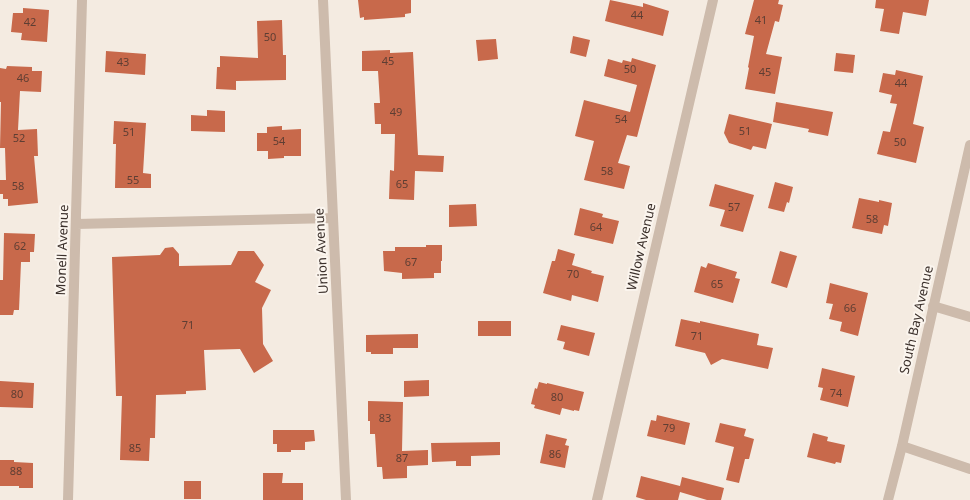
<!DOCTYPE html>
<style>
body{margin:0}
canvas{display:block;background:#f4ebe1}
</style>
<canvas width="970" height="500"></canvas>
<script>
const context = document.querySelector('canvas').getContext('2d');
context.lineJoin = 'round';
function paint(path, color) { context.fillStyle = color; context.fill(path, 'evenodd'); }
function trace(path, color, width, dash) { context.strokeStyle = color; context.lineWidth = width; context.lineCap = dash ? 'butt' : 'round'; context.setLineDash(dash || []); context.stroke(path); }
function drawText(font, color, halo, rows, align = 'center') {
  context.font = font + ' "Noto Sans",sans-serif'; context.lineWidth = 4; context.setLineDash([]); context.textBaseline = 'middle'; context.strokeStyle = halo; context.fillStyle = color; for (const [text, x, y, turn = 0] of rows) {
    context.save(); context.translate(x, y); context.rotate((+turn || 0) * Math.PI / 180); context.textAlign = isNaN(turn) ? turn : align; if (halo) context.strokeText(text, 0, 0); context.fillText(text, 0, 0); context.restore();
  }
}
paint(new Path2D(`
 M 358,0 L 411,0 L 411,13 L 405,14 L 405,17 L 364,20 L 364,17 L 360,18 Z
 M 610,0 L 643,7 L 643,3 L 669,11 L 663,36 L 605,21 Z
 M 754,0 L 779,0 L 778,4 L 783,5 L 779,22 L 775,21 L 766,54 L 782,57 L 775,94 L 745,89 L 749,68 L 748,67 L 754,36 L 745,34 Z
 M 876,0 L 929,0 L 926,16 L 903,12 L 899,34 L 880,31 L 884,9 L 875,8 Z
 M 23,8 L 49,10 L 47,42 L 21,40 L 22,33 L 11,32 L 13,13 L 23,13 Z
 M 282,20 L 283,55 L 286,55 L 286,80 L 236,81 L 236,90 L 216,89 L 217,67 L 220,67 L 220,56 L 258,58 L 257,21 Z
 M 573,36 L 590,40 L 586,57 L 570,53 Z
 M 496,39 L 498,59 L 478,61 L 476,40 Z
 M 390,50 L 390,53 L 413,52 L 418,155 L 444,156 L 443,172 L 415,171 L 414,200 L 389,199 L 390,170 L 394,171 L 395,134 L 381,134 L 381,124 L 375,124 L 374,103 L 380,103 L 378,71 L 362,71 L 362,51 Z
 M 106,51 L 146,54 L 145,75 L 105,72 Z
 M 836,53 L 855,55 L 853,73 L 834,71 Z
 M 632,58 L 656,65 L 637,137 L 627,135 L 618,163 L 630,166 L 624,189 L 584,180 L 594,141 L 575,136 L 584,100 L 630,112 L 637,85 L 604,76 L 608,59 L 622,63 L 623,60 L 631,62 Z
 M 7,66 L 32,67 L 32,71 L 42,71 L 41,92 L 20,91 L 18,130 L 37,129 L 38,156 L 34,156 L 38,203 L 8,206 L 8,199 L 3,199 L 3,194 L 0,194 L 0,180 L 6,180 L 5,148 L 0,148 L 1,102 L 0,102 L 0,68 L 6,69 Z
 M 896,70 L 923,76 L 913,124 L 924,127 L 916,163 L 877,154 L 883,131 L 890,132 L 897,104 L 890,103 L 892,95 L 879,92 L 883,73 L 895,75 Z
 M 776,102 L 833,112 L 828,136 L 808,132 L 809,129 L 773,122 Z
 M 207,110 L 225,111 L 225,132 L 191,131 L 191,115 L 207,116 Z
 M 729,114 L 772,124 L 766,149 L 753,146 L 751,150 L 729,143 L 724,133 Z
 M 114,121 L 146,123 L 143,173 L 151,174 L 151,188 L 115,188 L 116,144 L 113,144 Z
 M 282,126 L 282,130 L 301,129 L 301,156 L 284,156 L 284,158 L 268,159 L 268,151 L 257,151 L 257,133 L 267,133 L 267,127 Z
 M 775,182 L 793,187 L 789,203 L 787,202 L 784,212 L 768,208 Z
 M 715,184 L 754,195 L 743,232 L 720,226 L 725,210 L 709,206 Z
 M 859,198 L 879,202 L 879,200 L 892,203 L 888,226 L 884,225 L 882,234 L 852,228 Z
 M 476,204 L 477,226 L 449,227 L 449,205 Z
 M 580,208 L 603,214 L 602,217 L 619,221 L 613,244 L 574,235 Z
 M 4,233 L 35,234 L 34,252 L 30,252 L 30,262 L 21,262 L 19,310 L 14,310 L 13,315 L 0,315 L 0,280 L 3,280 Z
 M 426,245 L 442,245 L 442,261 L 441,261 L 441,273 L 434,273 L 434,278 L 402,279 L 402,273 L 384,271 L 383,251 L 395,251 L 395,247 L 426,247 Z
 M 173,247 L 179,254 L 179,266 L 231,265 L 238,251 L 254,251 L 264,265 L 255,282 L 271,290 L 262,308 L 263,344 L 273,361 L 254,373 L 240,349 L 204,350 L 206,390 L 186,391 L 186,394 L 156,395 L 155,438 L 150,438 L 149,461 L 120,460 L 122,396 L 116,396 L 112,257 L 160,255 L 165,248 Z
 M 558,249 L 575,254 L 572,265 L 592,271 L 591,273 L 604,276 L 598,302 L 572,295 L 571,301 L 543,293 L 552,261 L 555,261 Z
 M 780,251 L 797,256 L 787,288 L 771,283 Z
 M 708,263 L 737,272 L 735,278 L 740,279 L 733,303 L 694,292 L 701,266 L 706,268 Z
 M 830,283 L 868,293 L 858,336 L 840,331 L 842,322 L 829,319 L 833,304 L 826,303 Z
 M 681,319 L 700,323 L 700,321 L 759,334 L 757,345 L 773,348 L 768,369 L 722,359 L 711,365 L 705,353 L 675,346 Z
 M 478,321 L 511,321 L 511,336 L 478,336 Z
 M 561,325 L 595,333 L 589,356 L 563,349 L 565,342 L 557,340 Z
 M 418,334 L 418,348 L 393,348 L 393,354 L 371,354 L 371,352 L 366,352 L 366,335 Z
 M 822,368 L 855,376 L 848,407 L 820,400 L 823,388 L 818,387 Z
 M 429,380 L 429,396 L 404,397 L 404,381 Z
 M 0,381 L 34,383 L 33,408 L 0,407 Z
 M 539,382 L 547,384 L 547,383 L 584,392 L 579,411 L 574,410 L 574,411 L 562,408 L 560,415 L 534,408 L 535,405 L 531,404 L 535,388 L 537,389 Z
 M 368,401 L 403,402 L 402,451 L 428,450 L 428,465 L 407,466 L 407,478 L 383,479 L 382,467 L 377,467 L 375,434 L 370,434 L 370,421 L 368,421 Z
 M 657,415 L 690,423 L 685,445 L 647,436 L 651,420 L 656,421 Z
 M 720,423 L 746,429 L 744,436 L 754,439 L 749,459 L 745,459 L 739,483 L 726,480 L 734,447 L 715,442 Z
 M 273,430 L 314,430 L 315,441 L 305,442 L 305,450 L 291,450 L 291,452 L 277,452 L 277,444 L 273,444 Z
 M 813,433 L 828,437 L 827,441 L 845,445 L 841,463 L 836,462 L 835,464 L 807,457 Z
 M 546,434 L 567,439 L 565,445 L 569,446 L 565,468 L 540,463 Z
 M 500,442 L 500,455 L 471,456 L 471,466 L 456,466 L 456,461 L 432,462 L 431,443 Z
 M 0,460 L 14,460 L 14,462 L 33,463 L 33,488 L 19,488 L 19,486 L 0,486 Z
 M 263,473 L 283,473 L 282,483 L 303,483 L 303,500 L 263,500 Z
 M 641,476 L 680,486 L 682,477 L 724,488 L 721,500 L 707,500 L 680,492 L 678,500 L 646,500 L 636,497 Z
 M 184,481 L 201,481 L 201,499 L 184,499 Z`), '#c8694b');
trace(new Path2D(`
 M 323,0 L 346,500
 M 76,224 L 333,218
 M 933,306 L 970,317
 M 902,446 L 970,469
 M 68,500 L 82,0
 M 597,500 L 713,0
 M 888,500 L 902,446 L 970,145`), '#cdbbac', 10);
drawText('11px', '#5e3e33', null, [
 ["44",637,16],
 ["41",761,21],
 ["42",30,23],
 ["50",270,38],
 ["45",388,62],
 ["43",123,63],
 ["50",630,70],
 ["45",765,73],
 ["46",23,79],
 ["44",901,84],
 ["49",396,113],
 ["54",621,120],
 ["51",745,132],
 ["51",129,133],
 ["52",19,139],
 ["54",279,142],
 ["50",900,143],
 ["58",607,172],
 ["55",133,181],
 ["65",402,185],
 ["58",18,187],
 ["57",734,208],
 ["58",872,220],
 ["64",596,228],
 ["62",20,247],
 ["67",411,263],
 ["70",573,275],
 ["65",717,285],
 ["66",850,309],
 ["71",188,326],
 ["71",697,337],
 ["74",836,394],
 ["80",17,395],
 ["80",557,398],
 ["83",385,419],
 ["79",669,429],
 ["85",135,449],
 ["86",555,455],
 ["87",402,459],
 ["88",16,472]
]);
drawText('13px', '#3b302b', '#fbf5ee', [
 ["Willow Avenue",642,247,-77],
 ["Monell Avenue",63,250,-88],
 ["Union Avenue",322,251,-93],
 ["South Bay Avenue",917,320,-77]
]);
</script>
